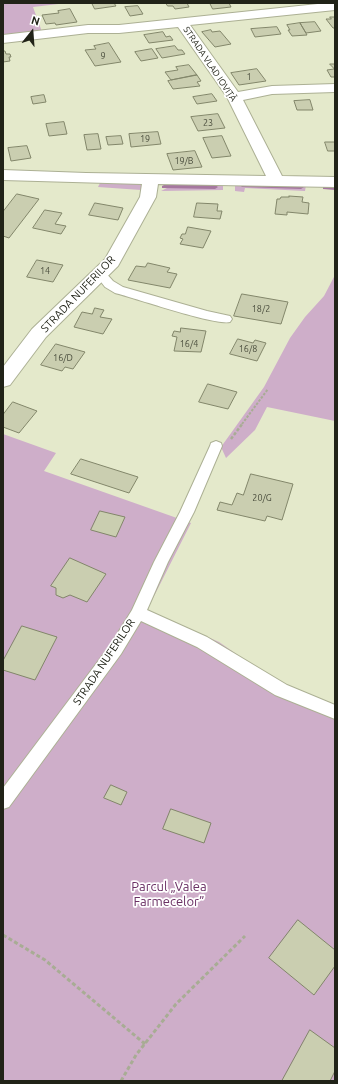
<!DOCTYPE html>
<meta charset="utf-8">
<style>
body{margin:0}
#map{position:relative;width:338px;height:1084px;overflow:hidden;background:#e4e9cb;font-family:Ubuntu,sans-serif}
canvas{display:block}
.frame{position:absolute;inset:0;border:4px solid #212318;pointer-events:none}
.north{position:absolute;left:12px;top:12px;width:40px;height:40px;-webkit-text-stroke:3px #fff;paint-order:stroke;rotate:17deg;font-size:11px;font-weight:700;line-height:16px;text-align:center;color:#212318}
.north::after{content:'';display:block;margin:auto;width:14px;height:18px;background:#212318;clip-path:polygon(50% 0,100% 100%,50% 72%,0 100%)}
</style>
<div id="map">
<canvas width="338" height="1084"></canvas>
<div class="frame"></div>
<div class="north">N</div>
</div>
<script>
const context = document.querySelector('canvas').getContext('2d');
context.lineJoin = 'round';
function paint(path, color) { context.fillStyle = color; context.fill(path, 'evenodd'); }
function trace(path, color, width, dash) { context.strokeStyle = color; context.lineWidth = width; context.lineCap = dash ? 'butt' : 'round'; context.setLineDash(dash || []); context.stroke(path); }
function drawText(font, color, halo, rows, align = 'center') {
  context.font = font + ' Ubuntu,sans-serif'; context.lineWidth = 3.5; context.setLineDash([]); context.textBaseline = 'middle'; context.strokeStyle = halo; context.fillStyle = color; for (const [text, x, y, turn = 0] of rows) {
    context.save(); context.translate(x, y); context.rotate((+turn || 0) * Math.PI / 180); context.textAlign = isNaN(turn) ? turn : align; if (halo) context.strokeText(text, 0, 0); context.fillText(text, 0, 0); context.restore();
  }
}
paint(new Path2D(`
 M 3,3 L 67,3 L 33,7 L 42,32 L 3,37 Z
 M 100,183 L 141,184 L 141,190 L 98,187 Z
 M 235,184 L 306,185 L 305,191 L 245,188 L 244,192 L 235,191 Z
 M 173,185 L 223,185 L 223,190 L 161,191 Z
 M 335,275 L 335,421 L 267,407 L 255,430 L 226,458 L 221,447 L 264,387 L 290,338 L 305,317 L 324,296 Z
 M 3,434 L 56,453 L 44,471 L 191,523 L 147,610 L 219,642 L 277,682 L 335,708 L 335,1081 L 3,1081 Z`), '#ceaec9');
paint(new Path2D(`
 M 244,184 L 301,185 L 304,187 L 301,189 L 242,187 L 241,186 Z
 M 164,185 L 215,185 L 218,187 L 215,189 L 162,188 L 162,186 Z
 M 325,186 L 335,186 L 335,190 L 323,189 L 323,187 Z`), '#a5779f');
const building = new Path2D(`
 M 92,3 L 114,3 L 116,6 L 95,9 Z
 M 166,3 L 187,3 L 189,7 L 175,9 L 173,6 L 168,6 Z
 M 210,3 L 229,3 L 231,7 L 213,9 Z
 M 138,6 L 143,14 L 130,16 L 125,7 Z
 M 70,9 L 77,22 L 56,25 L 55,23 L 46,24 L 42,15 L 59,13 L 58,11 Z
 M 330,17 L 335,17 L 335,28 L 333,28 L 326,19 L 331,19 Z
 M 315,22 L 321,31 L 306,33 L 300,23 Z
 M 300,23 L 307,35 L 292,36 L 288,30 L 290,30 L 287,25 Z
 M 277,27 L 281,34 L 255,37 L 251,29 Z
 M 211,30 L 212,32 L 220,31 L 231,44 L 215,47 L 202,32 Z
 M 163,32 L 166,37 L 170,36 L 173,40 L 149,43 L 144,35 Z
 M 109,43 L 121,62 L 95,66 L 85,50 L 96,49 L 94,46 Z
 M 175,46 L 178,50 L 182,50 L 185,54 L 162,58 L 156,49 Z
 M 152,49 L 158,58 L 141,61 L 135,52 Z
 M 3,51 L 5,51 L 6,54 L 10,54 L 11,57 L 9,57 L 10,61 L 3,62 Z
 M 330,64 L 335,64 L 335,77 L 331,77 L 327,70 L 334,69 Z
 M 189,65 L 197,75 L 171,80 L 165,72 L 178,70 L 176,67 Z
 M 257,69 L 266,81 L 239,85 L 231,73 Z
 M 197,75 L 201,81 L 197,82 L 200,86 L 173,89 L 168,81 Z
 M 212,94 L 217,101 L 197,104 L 193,97 Z
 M 44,95 L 46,102 L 33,104 L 31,97 Z
 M 310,100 L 313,110 L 297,110 L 294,101 Z
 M 218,114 L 225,128 L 198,131 L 191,117 Z
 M 64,122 L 67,134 L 49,136 L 46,124 Z
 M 158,132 L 161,144 L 131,147 L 129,134 Z
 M 98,134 L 101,149 L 87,150 L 84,135 Z
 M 121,136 L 123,144 L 108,145 L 106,137 Z
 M 222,136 L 231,156 L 212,158 L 203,138 Z
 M 325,142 L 335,142 L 335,151 L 328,151 Z
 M 27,146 L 31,158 L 11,161 L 8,148 Z
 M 195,151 L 202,167 L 173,170 L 167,154 Z
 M 17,194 L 39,199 L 9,238 L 3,236 L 3,212 Z
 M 289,196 L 303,197 L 302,202 L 309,203 L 308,214 L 287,212 L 287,215 L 275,214 L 277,199 L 280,199 L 281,197 L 289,197 Z
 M 95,203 L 123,208 L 118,220 L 89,215 Z
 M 197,203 L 218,204 L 217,211 L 222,211 L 220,219 L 194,217 Z
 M 45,210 L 62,213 L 55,224 L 66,226 L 61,234 L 33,228 Z
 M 188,227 L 211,231 L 203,248 L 180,244 L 183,239 L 180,238 L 182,234 L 185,234 Z
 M 37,260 L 63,265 L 53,282 L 27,277 Z
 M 148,263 L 170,268 L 167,272 L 177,274 L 170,288 L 128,280 L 136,266 L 145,267 Z
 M 242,294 L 288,302 L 281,324 L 234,316 Z
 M 95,308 L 104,310 L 100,317 L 112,319 L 103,334 L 74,327 L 82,312 L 92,314 Z
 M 181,328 L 206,331 L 201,352 L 174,351 L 177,337 L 172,336 L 174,331 L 180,332 Z
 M 238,339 L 253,343 L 255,340 L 266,343 L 257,361 L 230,354 Z
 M 56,344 L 85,352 L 73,369 L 65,367 L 62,371 L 41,365 Z
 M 208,384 L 237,392 L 228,409 L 199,402 Z
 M 13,402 L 37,411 L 19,433 L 3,427 L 3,415 Z
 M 81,459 L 138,477 L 129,493 L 71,474 Z
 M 251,474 L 293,484 L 282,520 L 267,516 L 265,521 L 217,510 L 220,502 L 232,505 L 237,493 L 243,495 Z
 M 100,511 L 125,517 L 116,537 L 91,530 Z
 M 70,558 L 106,574 L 87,602 L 70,595 L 63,598 L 56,595 L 56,588 L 51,586 Z
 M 22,626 L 57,637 L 35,680 L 3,670 L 3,661 Z
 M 111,785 L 127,792 L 121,805 L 104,798 Z
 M 171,809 L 211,823 L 204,843 L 163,829 Z
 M 298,920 L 335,950 L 335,966 L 314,995 L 269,958 Z
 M 310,1030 L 335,1048 L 335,1071 L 330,1081 L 282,1081 Z`);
paint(building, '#caceb0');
trace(building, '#82866a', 1);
const service = new Path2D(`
 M 100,270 L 104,271 L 113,281 L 123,287 L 207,311 L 230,316 L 232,319 L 230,322 C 216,326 135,298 115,293 L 105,287 L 94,273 L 96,271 Z
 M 216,441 L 221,443 L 222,446 L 194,512 L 168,562 L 147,610 L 207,637 L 287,685 L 335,705 L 335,719 L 275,695 L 197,647 L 141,621 L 121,654 L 9,807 L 3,809 L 3,788 L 111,644 L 132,610 L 154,562 L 180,512 L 210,446 L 211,443 Z`);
const minor = new Path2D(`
 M 327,3 L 335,3 L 335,10 L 190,25 L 238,92 L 272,86 L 335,84 L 335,92 L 272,94 L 243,100 L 282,176 L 335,177 L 335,187 L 158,184 L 156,197 L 118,266 L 46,337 L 10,385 L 3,387 L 3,367 L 32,329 L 105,259 L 140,197 L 142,184 L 3,180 L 3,170 L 86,173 L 266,176 L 227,97 L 178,27 L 119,33 L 88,33 L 3,43 L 3,35 L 88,25 L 119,25 Z`);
trace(service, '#acb094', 2);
trace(minor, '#acb094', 2);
trace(new Path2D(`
 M 242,424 L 268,389`), '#a8ac94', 2, [2.5, 1.5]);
trace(new Path2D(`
 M 231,439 L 243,423`), '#a8ac94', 2.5, [3, 2]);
trace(new Path2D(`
 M 3,935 L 45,960 L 145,1044
 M 121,1081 L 136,1055 L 176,1004 L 245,936`), '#a8ac94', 3, [4, 2.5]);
paint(service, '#fff');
paint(minor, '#fff');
drawText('9px', '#4b4e3e', null, [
 ["9",103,56],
 ["1",249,77],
 ["23",208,123],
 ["19",145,139],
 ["19/B",184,161],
 ["14",45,271],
 ["18/2",261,309],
 ["16/4",189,344],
 ["16/8",248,349],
 ["16/D",63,358],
 ["20/G",262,498]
]);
drawText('9px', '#212318', '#fff', [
 ["STRADA VLAD IOVIȚĂ",210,64,56]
]);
drawText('11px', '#212318', '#fff', [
 ["STRADA NUFERILOR",78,294,-46],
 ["STRADA NUFERILOR",104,662,-56]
]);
drawText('13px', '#6a3064', '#fff', [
 ["Parcul „Valea",169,887],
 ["Farmecelor”",169,902]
]);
</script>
